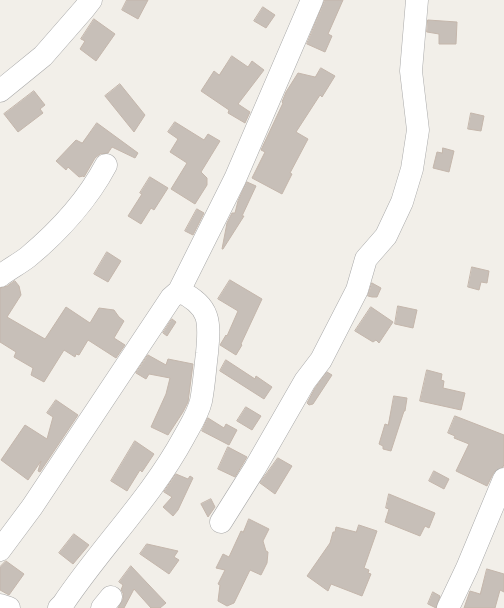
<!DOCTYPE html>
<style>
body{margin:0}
canvas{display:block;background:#f2efe9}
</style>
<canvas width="504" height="608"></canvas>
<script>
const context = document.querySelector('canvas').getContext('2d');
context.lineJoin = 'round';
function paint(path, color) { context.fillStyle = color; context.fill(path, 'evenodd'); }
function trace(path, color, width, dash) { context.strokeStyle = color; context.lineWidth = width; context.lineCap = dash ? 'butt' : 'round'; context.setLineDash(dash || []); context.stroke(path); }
const building = new Path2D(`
 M 127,0 L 148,0 L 138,19 L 122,10 Z
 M 325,0 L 343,0 L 328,34 L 332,36 L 325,52 L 307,44 Z
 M 263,7 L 275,15 L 266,28 L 254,21 Z
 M 94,19 L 115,34 L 96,61 L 80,49 L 85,41 L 81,39 Z
 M 428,20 L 457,22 L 456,44 L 439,44 L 439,34 L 427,32 Z
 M 232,56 L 248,67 L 252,61 L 264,70 L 238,104 L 250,112 L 245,123 L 228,113 L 229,110 L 201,91 L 214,71 L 219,75 Z
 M 321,68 L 335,76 L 322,97 L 320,95 L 296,132 L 308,139 L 290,173 L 292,174 L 282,194 L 252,178 L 265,152 L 261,150 L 283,103 L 282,102 L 286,92 L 298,73 L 315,77 Z
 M 120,84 L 145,115 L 134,132 L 105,96 Z
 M 34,91 L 45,105 L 40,109 L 43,113 L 18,132 L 4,114 Z
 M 471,113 L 484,116 L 481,131 L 468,129 Z
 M 175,122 L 204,140 L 208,134 L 220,141 L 201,172 L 207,178 L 207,185 L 195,204 L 171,189 L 187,163 L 170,152 L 178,139 L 168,132 Z
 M 97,123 L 138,153 L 135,158 L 112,147 L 108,153 L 100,154 L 95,158 L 84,177 L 83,176 L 79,177 L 68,167 L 66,170 L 56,161 L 76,140 L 82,143 Z
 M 443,148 L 454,151 L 449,172 L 433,168 L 437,152 L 442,153 Z
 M 150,177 L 168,188 L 154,210 L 151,208 L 141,224 L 128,216 L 142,194 L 140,193 Z
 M 247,182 L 256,186 L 242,216 L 244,216 L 223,249 L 222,249 L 227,223 L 232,213 L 235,213 L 238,201 Z
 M 197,209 L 204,213 L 193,235 L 185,231 Z
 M 107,252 L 121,261 L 108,282 L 94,274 Z
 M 472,267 L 489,271 L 487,283 L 481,282 L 479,290 L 468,287 Z
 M 230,280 L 262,299 L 241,344 L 242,345 L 236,355 L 220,345 L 226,335 L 227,336 L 238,311 L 218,299 Z
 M 15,281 L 19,286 L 21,295 L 7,317 L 45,339 L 66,307 L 90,323 L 99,308 L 114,310 L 119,317 L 124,321 L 114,338 L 125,345 L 116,358 L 88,340 L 79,355 L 76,354 L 75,357 L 64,350 L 44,382 L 31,375 L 33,368 L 14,357 L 16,352 L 0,342 L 0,288 L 7,286 Z
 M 372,283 L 381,288 L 377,297 L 372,297 L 368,296 Z
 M 398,306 L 417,310 L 413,328 L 395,324 Z
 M 371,307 L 393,322 L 379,343 L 376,340 L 373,342 L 355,331 Z
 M 172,319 L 176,322 L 167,336 L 163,333 Z
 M 148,355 L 166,365 L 168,359 L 193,364 L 188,402 L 183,412 L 168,435 L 151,427 L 166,394 L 170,378 L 149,374 L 146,379 L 136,373 Z
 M 226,360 L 255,379 L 256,376 L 272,387 L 264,399 L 220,371 Z
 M 427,370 L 442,374 L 441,380 L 444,381 L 443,388 L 465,393 L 461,410 L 420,401 Z
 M 327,372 L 332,375 L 313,404 L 309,405 L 307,403 L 315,388 Z
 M 394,396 L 407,398 L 405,411 L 404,411 L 391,451 L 383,449 L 383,446 L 379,444 L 385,424 L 388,425 Z
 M 56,400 L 78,415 L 40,472 L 38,471 L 41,461 L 28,480 L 1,460 L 25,425 L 47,439 L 53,417 L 47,413 Z
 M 246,407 L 261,416 L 252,430 L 237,421 Z
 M 455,416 L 504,435 L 504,464 L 503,467 L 494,472 L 487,486 L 456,471 L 469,444 L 454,438 L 455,436 L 448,433 Z
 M 208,418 L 224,428 L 226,424 L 237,430 L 229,445 L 202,431 Z
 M 135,441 L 154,454 L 142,472 L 140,470 L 127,491 L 111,481 Z
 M 228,447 L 247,457 L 235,477 L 218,469 Z
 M 278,458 L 292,466 L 275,494 L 260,483 Z
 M 434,471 L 449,479 L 444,489 L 429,481 Z
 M 176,474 L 188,479 L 190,476 L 193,478 L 178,510 L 173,516 L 163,507 L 172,497 L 164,492 Z
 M 389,494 L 435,513 L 429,528 L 425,526 L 420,536 L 385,522 L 389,509 L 386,508 Z
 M 211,499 L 215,507 L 208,517 L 201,504 Z
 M 249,519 L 269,529 L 263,541 L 266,551 L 268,552 L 267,563 L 261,575 L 250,570 L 234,603 L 227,606 L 218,601 L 220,585 L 218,584 L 225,570 L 216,568 L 223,554 L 229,557 L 241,531 L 243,532 Z
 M 359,525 L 377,531 L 364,568 L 369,570 L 368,573 L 371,574 L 362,596 L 331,584 L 328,591 L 307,576 L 330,543 L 333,532 L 335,532 L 336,527 L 356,532 Z
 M 74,534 L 89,545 L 73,564 L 59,553 Z
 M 147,544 L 178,551 L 174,557 L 179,560 L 169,574 L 140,554 Z
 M 6,561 L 24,574 L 9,595 L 0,590 L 0,567 Z
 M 131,566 L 166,603 L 160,608 L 151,608 L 134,589 L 124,608 L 118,608 L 123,599 L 123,593 L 121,590 L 123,585 L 119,582 Z
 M 487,569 L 504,574 L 504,592 L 500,590 L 495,608 L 464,608 L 470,591 L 480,594 Z
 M 433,592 L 440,596 L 436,608 L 428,604 Z`);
paint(building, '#c7bfb8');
trace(building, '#c4b6ab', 1);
const minor = new Path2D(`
 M 0,91 L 43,56 L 84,9 L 91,0
 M 0,276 C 9,269 19,264 28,257 C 58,232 88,199 106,165
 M 221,522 L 255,468 L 305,381 L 321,360 L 357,290 L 366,259 L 386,236 L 402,202 L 412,169 L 418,130 L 411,71 L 417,0
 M 0,550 L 32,507 L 171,298 L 179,291 L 235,179 L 312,0
 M 0,605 L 9,608
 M 59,608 L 63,604 C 101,547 151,498 184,437 C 190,426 198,414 201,401 C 204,386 205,369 207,353 C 210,322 211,306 179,291
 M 102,608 L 111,597
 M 448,608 L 467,568 L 504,479`);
trace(minor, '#a9a9a9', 23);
trace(minor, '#fff', 22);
</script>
